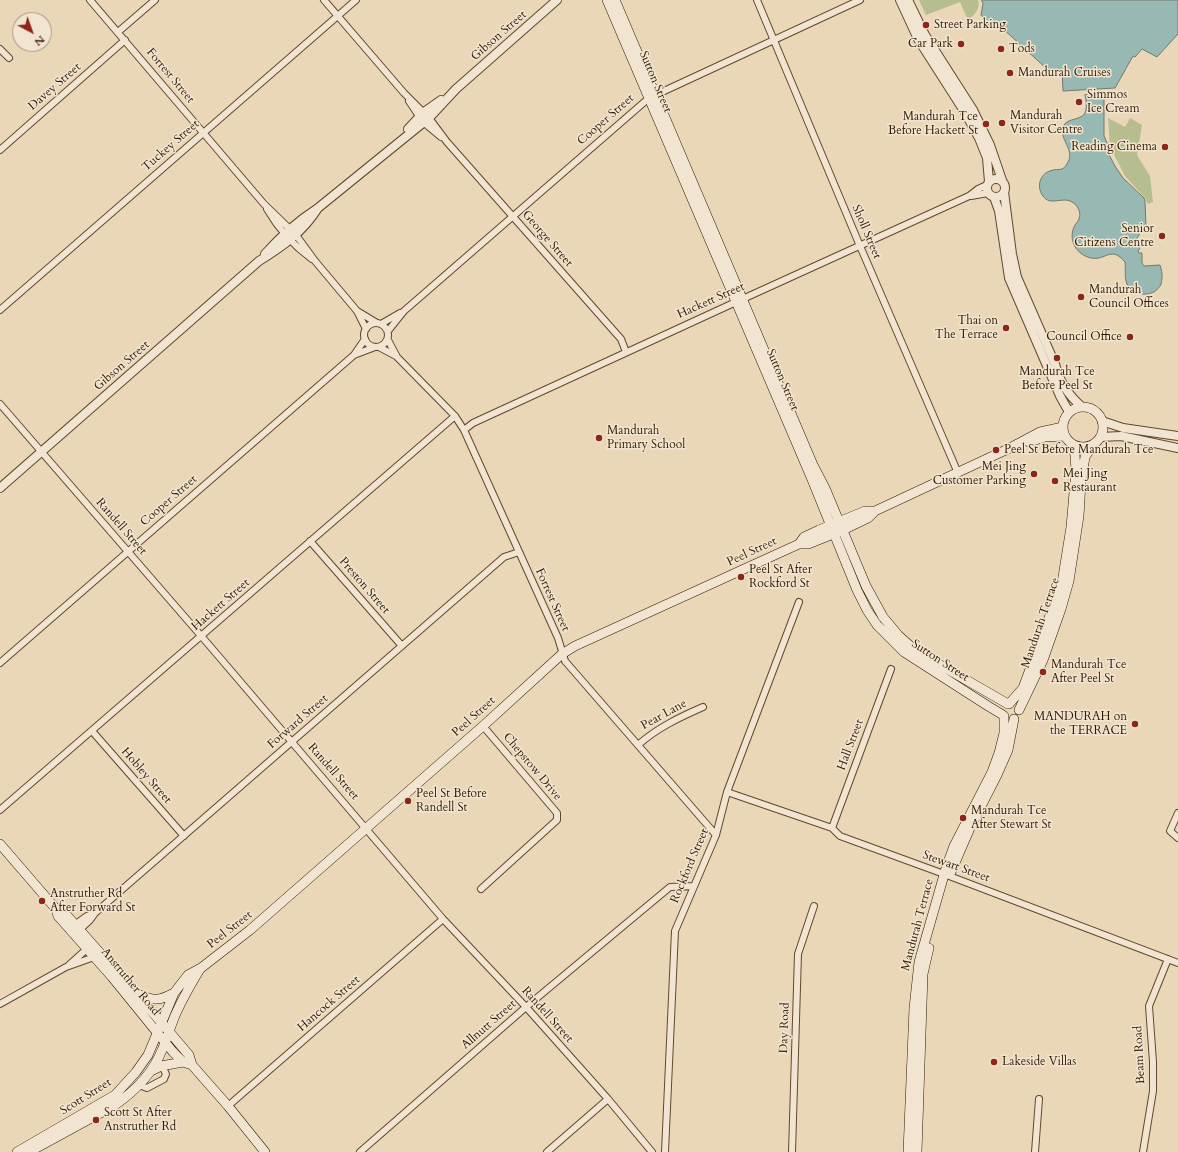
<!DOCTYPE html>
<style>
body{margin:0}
#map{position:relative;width:1178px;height:1152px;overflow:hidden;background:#ead7b8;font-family:Cardo,serif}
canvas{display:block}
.north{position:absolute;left:12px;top:12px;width:40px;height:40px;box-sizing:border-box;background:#f1e5d1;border:1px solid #a4947d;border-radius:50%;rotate:139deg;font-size:11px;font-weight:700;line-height:16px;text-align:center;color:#301a00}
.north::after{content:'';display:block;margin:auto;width:14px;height:18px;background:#8f2418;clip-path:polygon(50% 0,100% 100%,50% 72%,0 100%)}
</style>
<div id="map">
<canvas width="1178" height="1152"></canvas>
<div class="north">N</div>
</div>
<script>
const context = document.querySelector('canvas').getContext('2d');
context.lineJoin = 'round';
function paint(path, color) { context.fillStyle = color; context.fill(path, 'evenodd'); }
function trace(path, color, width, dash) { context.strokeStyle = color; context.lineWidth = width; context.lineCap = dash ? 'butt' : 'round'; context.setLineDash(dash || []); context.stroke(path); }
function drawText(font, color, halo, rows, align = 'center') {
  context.font = font + ' Cardo,serif'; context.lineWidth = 3; context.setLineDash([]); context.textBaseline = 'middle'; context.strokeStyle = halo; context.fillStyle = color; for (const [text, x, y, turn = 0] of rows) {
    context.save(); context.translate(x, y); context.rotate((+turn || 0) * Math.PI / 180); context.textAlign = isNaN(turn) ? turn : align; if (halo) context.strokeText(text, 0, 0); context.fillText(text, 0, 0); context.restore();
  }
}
paint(new Path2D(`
 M 919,0 L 978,0 C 981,8 974,16 968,20 L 960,2 L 926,15 Z
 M 1108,118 L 1125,127 L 1130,118 L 1142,125 L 1137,155 L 1150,176 L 1153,202 L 1148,204 L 1145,198 L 1125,176 L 1110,147 Z`), '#b6be8f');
const water = new Path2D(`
 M 982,0 L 1178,0 L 1178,34 L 1157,57 L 1142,49 L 1135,57 L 1133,56 L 1115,88 L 1063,91 L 1062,69 L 1048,70 L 1000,26 L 989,25 L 981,15 L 983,4 Z
 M 1104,93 L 1104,136 L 1107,143 L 1107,151 L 1115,166 L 1123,178 L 1144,198 L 1145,201 L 1146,226 L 1140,230 L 1139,235 L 1137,238 L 1137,241 L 1139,243 L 1140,248 L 1138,251 L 1139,253 L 1142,253 L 1142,263 L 1144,266 L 1160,265 C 1162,271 1163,277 1161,284 C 1155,298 1134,297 1127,284 C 1124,277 1126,270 1125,262 C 1111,245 1106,261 1091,258 C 1077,255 1068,241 1074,227 C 1075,224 1078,222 1079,219 C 1081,214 1079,209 1076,205 C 1073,202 1069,200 1065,200 C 1057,200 1048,204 1043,196 C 1036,187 1040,174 1050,171 C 1054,169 1059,170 1062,169 C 1065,168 1067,164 1068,162 C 1075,149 1059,140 1063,127 C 1067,116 1084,122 1086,110 C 1087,105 1086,99 1085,95 Z`);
paint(water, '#98b9b3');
trace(water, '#6e796b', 1);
const minor = new Path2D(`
 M 90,0 L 264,204 L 296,235 L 315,261 L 357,311 L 366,329
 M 324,0 L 404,93 L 429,118 L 447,142 L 621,339 L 626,352
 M 757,0 L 860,246 L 958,473
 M 118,32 L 155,0
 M 0,49 L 9,58
 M 409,101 L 423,122 L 441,137
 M 0,150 L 125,40
 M 971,196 L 988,193
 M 267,209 C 278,228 294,246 312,259
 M 0,310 L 356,0
 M 357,311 L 377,323
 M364 335a12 12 0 1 1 24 0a12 12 0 1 1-24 0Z
 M 381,324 L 400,313
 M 388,331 L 404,311 L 649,98 L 860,0
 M 388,340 L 397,357 L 455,416 L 464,430 L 558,638 L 565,661 L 716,835
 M 379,347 L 396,356
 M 354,355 L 375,347
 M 0,404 L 209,645 L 443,919 L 526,1007 L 608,1099 L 652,1152
 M 464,430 L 473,423 L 736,302 L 969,196 L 978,189 L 987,185
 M 310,541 L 402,646
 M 0,663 L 354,355 L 365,339
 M 92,731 L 184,836
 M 638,745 C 657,728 680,717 703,707
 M 727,792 L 832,828 L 840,836 L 944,874 L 1178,963
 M 0,810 L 455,416
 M 1178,813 L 1170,831 L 1178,838
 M 832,828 L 891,669
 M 481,889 L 557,820 L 557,813 L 483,726
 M 73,926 L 87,916 L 95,913 L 504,557 L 519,552
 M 77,932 L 90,920 L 95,913
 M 69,965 L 89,947
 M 0,1004 L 66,967 L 97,956
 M 139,1085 L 147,1088 L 164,1079 L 166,1074 L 163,1068
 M 228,1106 L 443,919
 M 360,1152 L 526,1007 L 670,887 L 694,886
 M 547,1152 L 608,1099
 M 665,1152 L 675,931 L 716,835 L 727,792 L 799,602
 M 792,1152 L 798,954 L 814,906
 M 1035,1152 L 1039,1099
 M 1143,1152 L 1153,1091 L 1153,1062 L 1149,1006 L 1168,959`);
const tertiary = new Path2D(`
 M 900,0 L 918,39 L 966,114 L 979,138 L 987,158 L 989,182
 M 908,0 L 925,35 L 973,110 L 990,145 L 1002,180
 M 408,129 L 424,112 L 441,100
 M987 188a9 9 0 1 1 18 0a9 9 0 1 1-18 0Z
 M 1004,192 L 1012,254 L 1017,277 L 1055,364 C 1059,381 1068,395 1082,407
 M 994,197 L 999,211 L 1009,278 L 1060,396 L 1069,412
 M 265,254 C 280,237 298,221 318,208 L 429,118 L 456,89 L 557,0
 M 1102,421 L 1123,428 L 1178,436
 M 1101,437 L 1121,436 L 1178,448
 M 0,488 L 259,261 C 282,247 303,232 318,208`);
const secondary = new Path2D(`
 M 607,0 L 811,477 L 857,590 L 867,610 L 877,625 L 904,652 L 988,706 L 1003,715
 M 615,0 L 813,465 L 825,488 L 866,586 L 883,617 L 898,635 L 916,651 L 1008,704
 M1063 427a20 20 0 1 1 40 0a20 20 0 1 1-40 0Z
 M 1029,442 L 1045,437 L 1065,436
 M 799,544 L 808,544 L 843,530 L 868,518 L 875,511 L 1010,448 L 1040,432 L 1063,427
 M 1009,704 L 1023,688 L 1062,583 L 1071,527 L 1076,470 L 1075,455 L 1072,445
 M 1019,710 L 1043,660 L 1061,609 L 1069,581 L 1079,516 L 1081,482 L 1085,457 L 1092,446
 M 0,844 L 56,909 L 58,916 L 112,977 L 173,1052 L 183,1062 L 192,1065
 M 951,872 L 970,828 L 997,775 L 1008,750 L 1014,719
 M 56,909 L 63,911 L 154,1014 L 189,1055 L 192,1065 L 228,1106 L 265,1152
 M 138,994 C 154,1001 159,1001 174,993
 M 151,1071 L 161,1066 L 183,1062
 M 17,1152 L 115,1095 L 136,1072 L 148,1055 L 174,993 L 188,975 L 201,968 L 250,930 L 483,726 L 562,654 L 575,646 L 799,544 L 804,537 L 819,530 L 865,511 L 875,511
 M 29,1152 L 115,1105 C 135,1091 153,1073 162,1050 C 167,1039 170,1028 174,1018 C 181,1001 191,984 200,969
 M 908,1152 L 914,1008 L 919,962 L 946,868 L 954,846 L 992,772 L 999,753 L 1004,733 L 1004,716
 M 917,1152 L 923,974 L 929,948`);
trace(minor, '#5e492e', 8);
trace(tertiary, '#5e492e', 10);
trace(secondary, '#301a00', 10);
trace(minor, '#f1e5d1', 6);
trace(tertiary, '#f1e5d1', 8);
trace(secondary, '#f1e5d1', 9);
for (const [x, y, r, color] of [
 [926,25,4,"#8f2418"],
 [961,44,4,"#8f2418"],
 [1001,49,4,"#8f2418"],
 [1010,73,4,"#8f2418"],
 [1079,102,4,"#8f2418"],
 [1002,123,4,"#8f2418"],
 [986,124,4,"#8f2418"],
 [1165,147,4,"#8f2418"],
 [1162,236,4,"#8f2418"],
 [1081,297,4,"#8f2418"],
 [1006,328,4,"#8f2418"],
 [1130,337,4,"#8f2418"],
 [1057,358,4,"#8f2418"],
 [599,438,4,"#8f2418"],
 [996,450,4,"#8f2418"],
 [1034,474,4,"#8f2418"],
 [1055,481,4,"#8f2418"],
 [741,577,4,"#8f2418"],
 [1043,672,4,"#8f2418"],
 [1135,724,4,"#8f2418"],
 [408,801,4,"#8f2418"],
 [963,818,4,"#8f2418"],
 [42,901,4,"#8f2418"],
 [994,1062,4,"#8f2418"],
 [96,1120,4,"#8f2418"]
]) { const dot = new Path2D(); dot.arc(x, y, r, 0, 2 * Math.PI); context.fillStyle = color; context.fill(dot); trace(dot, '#f1e5d1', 1.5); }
drawText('12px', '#301a00', '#f1e5d1', [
 ["Street Parking",934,25],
 ["Car Park",953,44,"right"],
 ["Tods",1009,49],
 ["Mandurah Cruises",1018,73],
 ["Simmos",1087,95],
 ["Ice Cream",1087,109],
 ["Mandurah",1010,116],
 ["Visitor Centre",1010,130],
 ["Mandurah Tce",978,117,"right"],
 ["Before Hackett St",978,131,"right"],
 ["Reading Cinema",1157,147,"right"],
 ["Senior",1154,229,"right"],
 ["Citizens Centre",1154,243,"right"],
 ["Mandurah",1089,290],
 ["Council Offices",1089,304],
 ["Thai on",998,321,"right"],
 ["The Terrace",998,335,"right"],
 ["Council Office",1122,337,"right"],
 ["Mandurah Tce",1057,372,"center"],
 ["Before Peel St",1057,386,"center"],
 ["Mandurah",607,431],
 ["Primary School",607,445],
 ["Peel St Before Mandurah Tce",1004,450],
 ["Mei Jing",1026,467,"right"],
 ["Customer Parking",1026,481,"right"],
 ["Mei Jing",1063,474],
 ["Restaurant",1063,488],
 ["Peel St After",749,570],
 ["Rockford St",749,584],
 ["Mandurah Tce",1051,665],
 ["After Peel St",1051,679],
 ["MANDURAH on",1127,717,"right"],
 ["the TERRACE",1127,731,"right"],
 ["Peel St Before",416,794],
 ["Randell St",416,808],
 ["Mandurah Tce",971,811],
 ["After Stewart St",971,825],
 ["Anstruther Rd",50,894],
 ["After Forward St",50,908],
 ["Lakeside Villas",1002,1062],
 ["Scott St After",104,1113],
 ["Anstruther Rd",104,1127]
], 'left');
drawText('12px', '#301a00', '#f1e5d1', [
 ["Gibson Street",499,36,-41],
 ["Forrest Street",170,76,50],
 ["Sutton Street",655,82,67],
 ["Davey Street",55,87,-41],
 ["Cooper Street",606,120,-41],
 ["Tuckey Street",171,146,-41],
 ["Sholl Street",866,232,67],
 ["George Street",547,239,49],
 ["Hackett Street",711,301,-24],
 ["Gibson Street",122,366,-41],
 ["Sutton Street",782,380,67],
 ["Cooper Street",169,501,-41],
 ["Randell Street",121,527,49],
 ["Peel Street",752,552,-25],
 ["Preston Street",364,586,49],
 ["Forrest Street",552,600,66],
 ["Hackett Street",221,605,-41],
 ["Mandurah Terrace",1041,623,-71],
 ["Sutton Street",940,661,33],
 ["Pear Lane",664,715,-29],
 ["Peel Street",474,717,-42],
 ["Forward Street",298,722,-41],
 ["Hall Street",851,745,-69],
 ["Chepstow Drive",532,767,50],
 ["Randell Street",333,772,49],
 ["Hobley Street",146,776,49],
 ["Rockford Street",690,866,-67],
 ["Stewart Street",956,867,20],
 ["Mandurah Terrace",918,925,-75],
 ["Peel Street",230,930,-38],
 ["Anstruther Road",130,982,50],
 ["Hancock Street",329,1004,-41],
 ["Randell Street",547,1015,48],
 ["Allnutt Street",489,1025,-41],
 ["Day Road",785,1028,-88],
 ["Beam Road",1140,1055,-93],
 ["Scott Street",86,1097,-32]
]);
</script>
